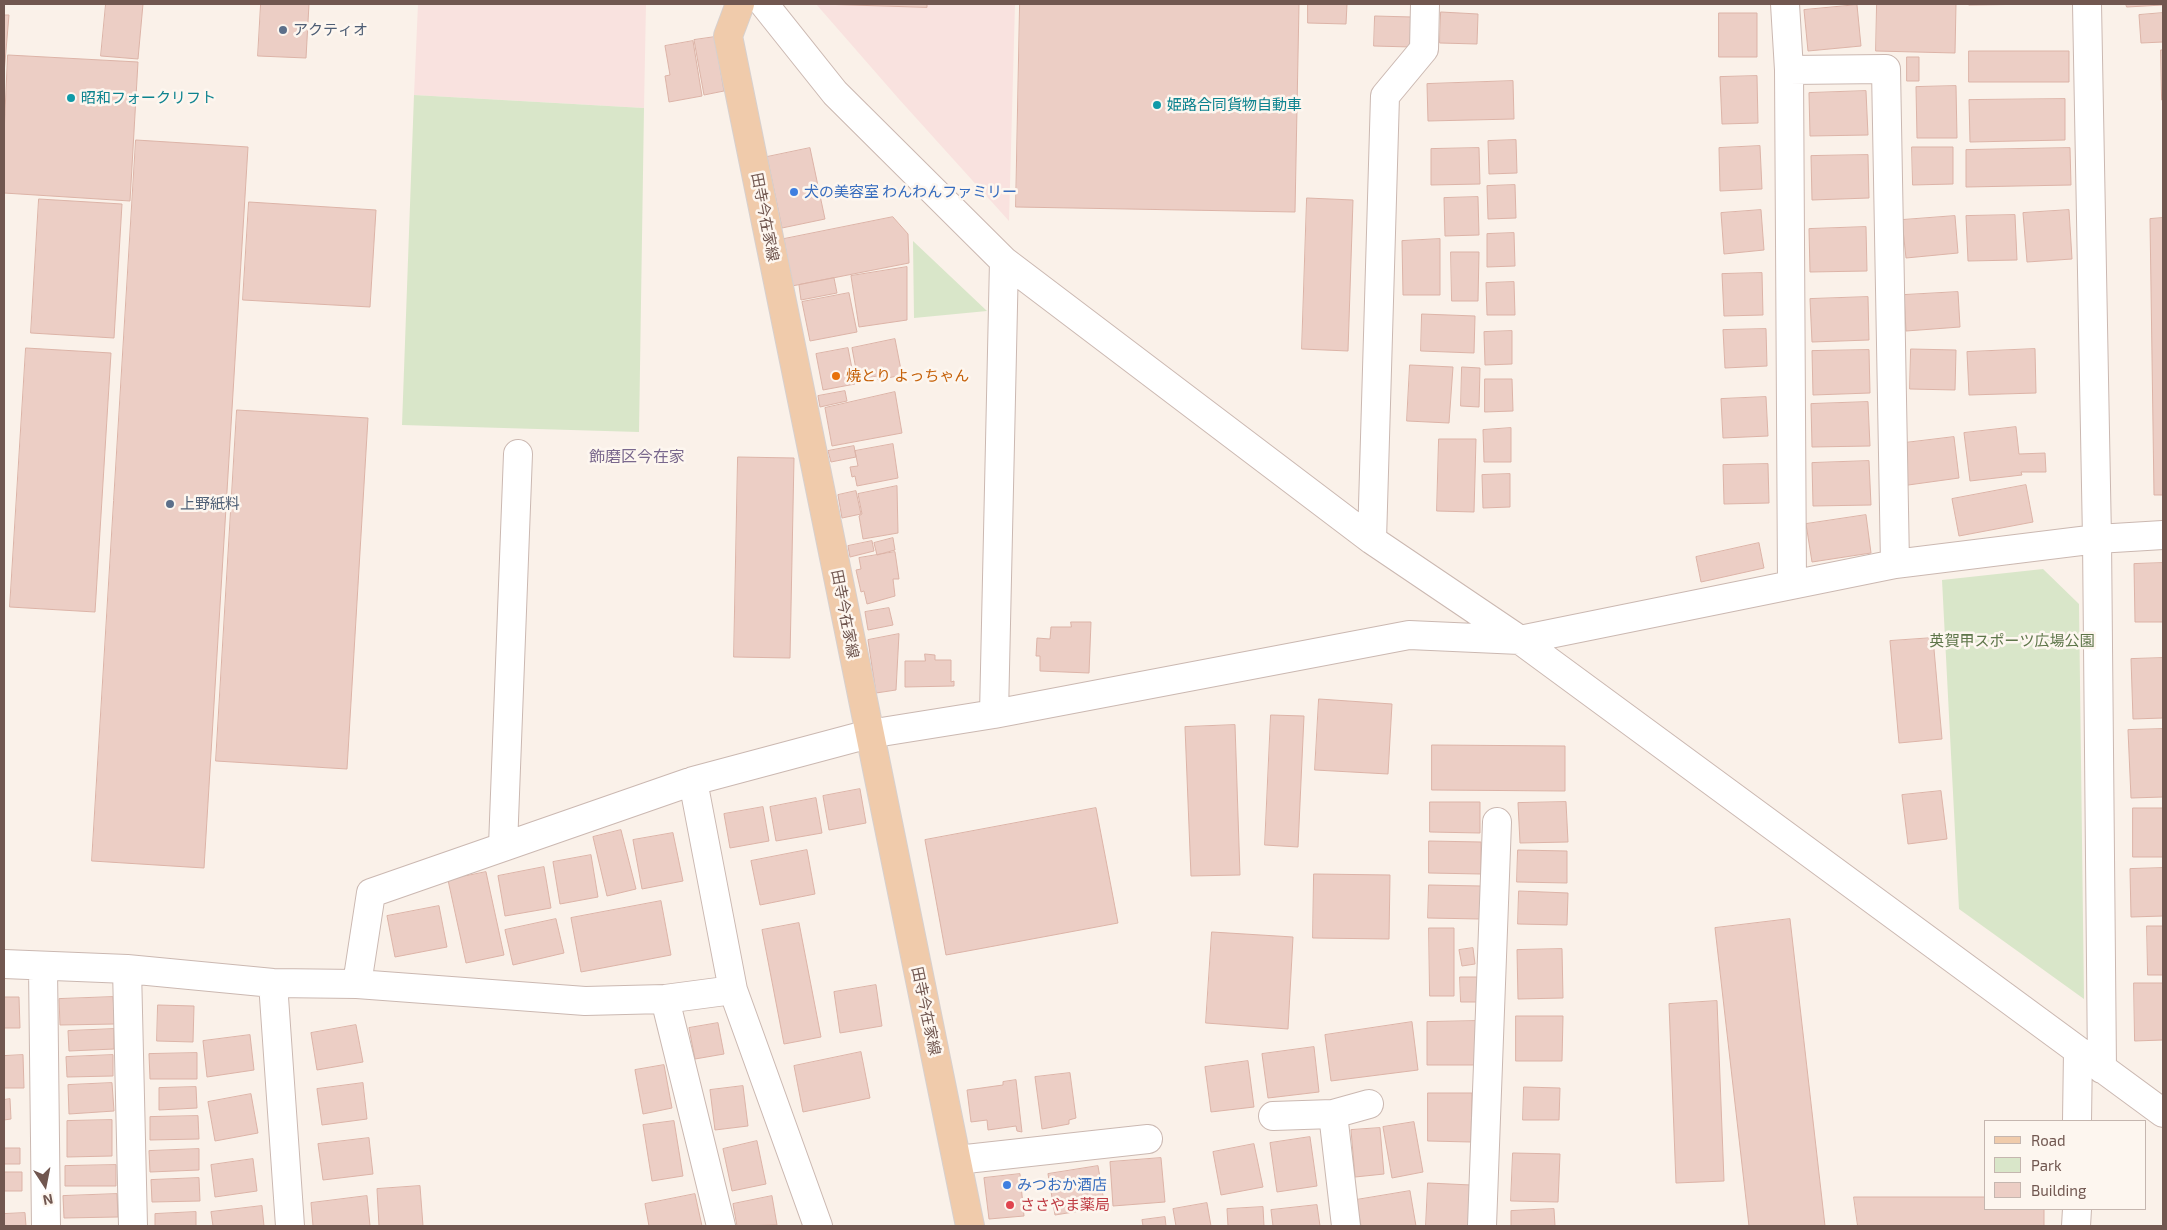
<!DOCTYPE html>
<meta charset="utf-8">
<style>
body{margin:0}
#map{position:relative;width:2167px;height:1230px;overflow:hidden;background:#faf1e9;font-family:"Exo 2",sans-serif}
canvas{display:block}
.frame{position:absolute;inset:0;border:5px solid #715750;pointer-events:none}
.legend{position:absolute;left:1984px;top:1120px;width:162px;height:90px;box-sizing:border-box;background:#fdf6ef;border:1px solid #c5b6af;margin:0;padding:6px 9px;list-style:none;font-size:15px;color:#715750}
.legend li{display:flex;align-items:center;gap:10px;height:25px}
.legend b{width:25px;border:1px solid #c5b6af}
.north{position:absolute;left:20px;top:1160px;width:50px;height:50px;-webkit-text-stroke:4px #fdf6ef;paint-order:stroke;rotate:169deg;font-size:14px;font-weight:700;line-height:20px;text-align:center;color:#715750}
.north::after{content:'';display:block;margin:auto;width:18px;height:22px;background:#715750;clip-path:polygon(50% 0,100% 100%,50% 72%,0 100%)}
</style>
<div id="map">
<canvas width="2167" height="1230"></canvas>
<div class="frame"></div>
<ul class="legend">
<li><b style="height:6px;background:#f0cbab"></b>Road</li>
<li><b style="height:14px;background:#d9e6c9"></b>Park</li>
<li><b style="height:14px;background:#eccec5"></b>Building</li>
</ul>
<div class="north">N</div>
</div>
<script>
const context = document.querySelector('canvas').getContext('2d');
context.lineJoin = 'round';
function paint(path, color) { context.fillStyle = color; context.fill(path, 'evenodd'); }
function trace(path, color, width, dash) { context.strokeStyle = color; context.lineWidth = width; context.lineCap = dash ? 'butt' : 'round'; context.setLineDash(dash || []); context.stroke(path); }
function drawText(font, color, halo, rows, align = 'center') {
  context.font = font + ' "Exo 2","Noto Sans JP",sans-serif'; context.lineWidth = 5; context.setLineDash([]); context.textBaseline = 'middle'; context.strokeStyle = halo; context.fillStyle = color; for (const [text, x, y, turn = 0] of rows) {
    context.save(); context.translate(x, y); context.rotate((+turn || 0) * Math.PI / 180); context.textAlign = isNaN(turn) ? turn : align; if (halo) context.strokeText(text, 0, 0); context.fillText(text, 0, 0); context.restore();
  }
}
paint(new Path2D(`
 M 418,4 L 646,4 L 644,108 L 414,95 Z
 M 816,4 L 1015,4 L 1009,221 L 898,98 Z`), '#f9e2df');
paint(new Path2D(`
 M 414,95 L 644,108 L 639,432 L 402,425 Z
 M 913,241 L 987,311 L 914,318 Z
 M 2043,569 L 2079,604 L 2084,999 L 1959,909 L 1942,580 Z`), '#d9e6c9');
const building = new Path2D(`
 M 106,4 L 143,4 L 138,59 L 101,56 Z
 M 261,4 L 309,4 L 306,58 L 258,56 Z
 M 820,4 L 927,4 L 927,7 Z
 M 1020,4 L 1299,4 L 1295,212 L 1016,207 Z
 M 1308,4 L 1347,4 L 1346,24 L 1308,23 Z
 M 1877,4 L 1956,4 L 1955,53 L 1876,51 Z
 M 1969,4 L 2044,4 L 1969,5 Z
 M 2126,4 L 2163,4 L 2163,5 L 2127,7 Z
 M 1857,5 L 1861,46 L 1808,51 L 1804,10 Z
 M 1441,12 L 1478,14 L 1477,44 L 1440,43 Z
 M 1719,13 L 1757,13 L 1757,57 L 1719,57 Z
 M 2163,13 L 2163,42 L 2141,43 L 2139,15 Z
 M 4,15 L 9,15 L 4,74 Z
 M 1375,16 L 1412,17 L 1411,47 L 1374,46 Z
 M 715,37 L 724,91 L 704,95 L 694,40 Z
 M 693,41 L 702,96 L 669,102 L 665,76 L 670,75 L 665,46 Z
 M 2161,50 L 2163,50 L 2163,100 L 2162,100 Z
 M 1969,51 L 2069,51 L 2069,82 L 1969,82 Z
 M 8,55 L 138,62 L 130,201 L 4,193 L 4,134 Z
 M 1907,57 L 1919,57 L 1919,81 L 1907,81 Z
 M 1757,76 L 1758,123 L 1722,124 L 1720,77 Z
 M 1513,81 L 1514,119 L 1428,121 L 1427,84 Z
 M 1956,86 L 1957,138 L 1917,138 L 1916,87 Z
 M 1866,91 L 1868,135 L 1810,136 L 1809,93 Z
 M 2065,99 L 2065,140 L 1970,142 L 1969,100 Z
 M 136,140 L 248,147 L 204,868 L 92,861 Z
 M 1516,140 L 1517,173 L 1489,174 L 1488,141 Z
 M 1760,146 L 1762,189 L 1720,191 L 1719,148 Z
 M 1912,147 L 1953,147 L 1953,184 L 1913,185 Z
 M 810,148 L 825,219 L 782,228 L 767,157 Z
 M 1479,148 L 1480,184 L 1431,185 L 1431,149 Z
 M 2070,148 L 2071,185 L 1966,187 L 1966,150 Z
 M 1868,155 L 1869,198 L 1812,200 L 1811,156 Z
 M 1515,185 L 1516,218 L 1488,219 L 1487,186 Z
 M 1478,197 L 1479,235 L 1445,236 L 1444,198 Z
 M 1307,198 L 1353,200 L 1348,351 L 1302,349 Z
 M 39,199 L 122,204 L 114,338 L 31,333 Z
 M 249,202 L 376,210 L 370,307 L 243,300 Z
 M 1761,210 L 1764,250 L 1724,254 L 1721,213 Z
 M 2069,210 L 2072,259 L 2027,262 L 2023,213 Z
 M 2015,215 L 2017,260 L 1968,261 L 1966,216 Z
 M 1955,216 L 1958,253 L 1906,258 L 1902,220 Z
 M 893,217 L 908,234 L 909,263 L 792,286 L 784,239 Z
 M 2163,218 L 2163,495 L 2154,495 L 2150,219 Z
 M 1866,227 L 1867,271 L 1810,272 L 1809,229 Z
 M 1514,233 L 1515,266 L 1487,267 L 1487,234 Z
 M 1440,239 L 1440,295 L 1403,295 L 1402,241 Z
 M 1451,252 L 1479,252 L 1478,301 L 1452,301 Z
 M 907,267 L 907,320 L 859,327 L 851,276 Z
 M 1762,273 L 1763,315 L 1724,316 L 1722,274 Z
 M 834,278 L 837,293 L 801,300 L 799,285 Z
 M 1514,282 L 1515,315 L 1487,315 L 1486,283 Z
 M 1958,292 L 1960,327 L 1906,331 L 1904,295 Z
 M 849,293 L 857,332 L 810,341 L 802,302 Z
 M 1868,297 L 1869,340 L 1812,342 L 1810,299 Z
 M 1422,314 L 1475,316 L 1474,353 L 1421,351 Z
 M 1766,329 L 1767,366 L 1725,368 L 1723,330 Z
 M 1512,331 L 1512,364 L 1485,365 L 1484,332 Z
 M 895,339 L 902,375 L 878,380 L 877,376 L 858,380 L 852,348 Z
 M 26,348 L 111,353 L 95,612 L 10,607 Z
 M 848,348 L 855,384 L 823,390 L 816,354 Z
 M 1911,349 L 1956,350 L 1955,390 L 1910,389 Z
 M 2035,349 L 2036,393 L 1969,395 L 1967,352 Z
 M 1869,350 L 1870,393 L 1813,395 L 1812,351 Z
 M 1410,365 L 1453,367 L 1449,423 L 1407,421 Z
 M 1462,367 L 1480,368 L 1479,407 L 1461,406 Z
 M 1485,379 L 1512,379 L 1513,411 L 1485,412 Z
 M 845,391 L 847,401 L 820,407 L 818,396 Z
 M 895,392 L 902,433 L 832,446 L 825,408 Z
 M 1766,397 L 1768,436 L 1723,438 L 1721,399 Z
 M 1868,402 L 1870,446 L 1812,447 L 1811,404 Z
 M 237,410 L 368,418 L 347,769 L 216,761 Z
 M 2016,427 L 2019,454 L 2045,453 L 2046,472 L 2021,472 L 2022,475 L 1970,481 L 1964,433 Z
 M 1511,428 L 1511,462 L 1484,462 L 1483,430 Z
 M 1954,437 L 1959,478 L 1901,486 L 1896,444 Z
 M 1439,439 L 1476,439 L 1474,512 L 1437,511 Z
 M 893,444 L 898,478 L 857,486 L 855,476 L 852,477 L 850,467 L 858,466 L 855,451 Z
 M 854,446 L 856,457 L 831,462 L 828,451 Z
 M 738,457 L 794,458 L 790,658 L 734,657 Z
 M 1869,461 L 1871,505 L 1813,506 L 1812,463 Z
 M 1768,464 L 1769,503 L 1724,504 L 1723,465 Z
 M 1510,474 L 1510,507 L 1483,508 L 1482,475 Z
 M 2026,485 L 2033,522 L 1959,536 L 1952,499 Z
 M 897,486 L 898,533 L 863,539 L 859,516 L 862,514 L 858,494 Z
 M 856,491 L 861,514 L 842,518 L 838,495 Z
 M 1866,515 L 1871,553 L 1812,562 L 1806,524 Z
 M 893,538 L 895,550 L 877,555 L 874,543 Z
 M 872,541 L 874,551 L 850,557 L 848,546 Z
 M 1759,543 L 1764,568 L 1701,582 L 1696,557 Z
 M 895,552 L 899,579 L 893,579 L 895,596 L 867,604 L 864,591 L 861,592 L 856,570 L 861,569 L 859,558 Z
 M 2163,563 L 2163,622 L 2135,622 L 2134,564 Z
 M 889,608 L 893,625 L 868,630 L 865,612 Z
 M 1071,622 L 1091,622 L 1089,673 L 1040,671 L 1040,656 L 1036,656 L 1037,638 L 1050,639 L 1051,627 L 1071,627 Z
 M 899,634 L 896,690 L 876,693 L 868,640 Z
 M 1933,638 L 1942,739 L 1899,743 L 1890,641 Z
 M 925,654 L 935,655 L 935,660 L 951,660 L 951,682 L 954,681 L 954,686 L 905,687 L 905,661 L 925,661 Z
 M 2163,658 L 2163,718 L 2133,719 L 2131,659 Z
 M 1319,699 L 1392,704 L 1388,774 L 1315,770 Z
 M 1271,715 L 1304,716 L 1298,847 L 1265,845 Z
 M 1235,725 L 1240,875 L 1191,876 L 1185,727 Z
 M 2163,729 L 2163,797 L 2131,798 L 2128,730 Z
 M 1432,745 L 1565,746 L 1565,791 L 1432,790 Z
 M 860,789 L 866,823 L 829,830 L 823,796 Z
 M 1941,791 L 1947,839 L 1908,844 L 1902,795 Z
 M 816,798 L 822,833 L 776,841 L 770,807 Z
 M 1430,802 L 1480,802 L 1480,833 L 1430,832 Z
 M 1566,802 L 1568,842 L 1520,843 L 1518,803 Z
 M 763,807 L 769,841 L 730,848 L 724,814 Z
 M 1096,808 L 1118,923 L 946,955 L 925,840 Z
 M 2133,808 L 2163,808 L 2163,857 L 2133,857 Z
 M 621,830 L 636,889 L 607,896 L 593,837 Z
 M 673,833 L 683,881 L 642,889 L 633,840 Z
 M 1429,841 L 1481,842 L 1481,874 L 1429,873 Z
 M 807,850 L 815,894 L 760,905 L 751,861 Z
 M 1518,850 L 1567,851 L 1567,883 L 1517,882 Z
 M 591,855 L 598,897 L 560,904 L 553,862 Z
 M 544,867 L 551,908 L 505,916 L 498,876 Z
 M 2163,868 L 2163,916 L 2131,917 L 2130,869 Z
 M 486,872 L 504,955 L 466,963 L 448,880 Z
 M 1314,874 L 1390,875 L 1389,939 L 1313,938 Z
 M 1429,885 L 1481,886 L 1480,919 L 1428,918 Z
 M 1519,891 L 1568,893 L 1567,925 L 1518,924 Z
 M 661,901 L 671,955 L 581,972 L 571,918 Z
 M 439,906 L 447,947 L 395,957 L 387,916 Z
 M 556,919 L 564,953 L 513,965 L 505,930 Z
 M 1790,919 L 1825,1226 L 1749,1226 L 1715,928 Z
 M 799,923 L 821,1037 L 784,1044 L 762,930 Z
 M 2147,926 L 2163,926 L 2163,975 L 2148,975 Z
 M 1429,928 L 1454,928 L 1454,996 L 1430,996 Z
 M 1212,932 L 1293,937 L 1288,1029 L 1206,1023 Z
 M 1473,948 L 1475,964 L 1462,966 L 1459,950 Z
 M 1562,949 L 1563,998 L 1518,999 L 1517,950 Z
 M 1460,977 L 1479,977 L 1480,1002 L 1461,1002 Z
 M 2134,983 L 2163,983 L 2163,1040 L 2135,1041 Z
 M 876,985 L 882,1026 L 840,1033 L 834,992 Z
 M 4,997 L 19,997 L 20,1028 L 4,1028 Z
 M 113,997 L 115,1024 L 60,1025 L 59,999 Z
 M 1717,1001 L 1724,1181 L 1676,1183 L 1669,1004 Z
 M 158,1005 L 194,1006 L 193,1042 L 157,1041 Z
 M 1516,1016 L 1563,1016 L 1562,1061 L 1516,1061 Z
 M 1477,1021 L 1478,1065 L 1427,1065 L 1427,1022 Z
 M 1412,1022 L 1418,1070 L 1331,1081 L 1325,1035 Z
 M 718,1023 L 724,1054 L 695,1059 L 689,1028 Z
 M 356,1025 L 363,1062 L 317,1070 L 311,1033 Z
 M 114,1029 L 114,1049 L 69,1051 L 68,1031 Z
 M 250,1035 L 254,1070 L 207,1077 L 203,1041 Z
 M 1314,1047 L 1319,1092 L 1268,1098 L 1262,1054 Z
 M 861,1052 L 870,1098 L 803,1112 L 794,1066 Z
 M 197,1053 L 197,1079 L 150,1079 L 149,1054 Z
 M 23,1055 L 24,1088 L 4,1088 L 4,1056 Z
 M 113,1055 L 113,1076 L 67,1077 L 66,1057 Z
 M 1248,1061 L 1254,1107 L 1211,1112 L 1205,1067 Z
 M 664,1065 L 672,1108 L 643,1114 L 635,1070 Z
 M 1070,1073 L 1076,1118 L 1069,1120 L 1069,1124 L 1042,1129 L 1035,1077 Z
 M 1016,1080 L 1022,1132 L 1017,1131 L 1016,1126 L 988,1130 L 987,1120 L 971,1122 L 967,1090 L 1003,1085 L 1003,1082 Z
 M 112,1083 L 114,1111 L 69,1114 L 68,1085 Z
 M 363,1083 L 367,1119 L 322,1125 L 317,1089 Z
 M 743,1086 L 748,1126 L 715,1130 L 710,1090 Z
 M 196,1087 L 197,1108 L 159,1110 L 159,1088 Z
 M 1524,1087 L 1560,1088 L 1559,1120 L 1523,1120 Z
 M 1428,1093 L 1472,1093 L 1471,1142 L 1428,1141 Z
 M 251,1094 L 258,1133 L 215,1141 L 208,1102 Z
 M 10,1099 L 11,1119 L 4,1120 L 4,1100 Z
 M 198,1116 L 199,1139 L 150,1140 L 150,1117 Z
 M 112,1120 L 112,1156 L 67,1157 L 67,1121 Z
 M 674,1121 L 683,1176 L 652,1181 L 643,1125 Z
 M 1414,1122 L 1423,1172 L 1392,1178 L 1383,1127 Z
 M 1380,1128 L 1384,1174 L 1355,1177 L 1351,1130 Z
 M 1310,1137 L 1317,1186 L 1277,1192 L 1270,1143 Z
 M 369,1138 L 373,1174 L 323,1180 L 318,1144 Z
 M 757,1141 L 766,1184 L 732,1191 L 723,1149 Z
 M 1254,1144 L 1263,1187 L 1221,1195 L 1213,1152 Z
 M 4,1148 L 20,1148 L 20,1164 L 4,1164 Z
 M 199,1149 L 199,1170 L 150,1172 L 149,1151 Z
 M 1513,1153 L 1560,1154 L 1558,1202 L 1511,1201 Z
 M 1161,1158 L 1165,1202 L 1113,1206 L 1110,1162 Z
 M 253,1159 L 257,1191 L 215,1197 L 211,1165 Z
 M 116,1165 L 116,1186 L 65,1186 L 65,1166 Z
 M 1098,1166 L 1105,1207 L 1055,1215 L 1048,1174 Z
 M 4,1172 L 22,1172 L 22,1191 L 4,1191 Z
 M 1020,1174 L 1024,1216 L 989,1219 L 984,1178 Z
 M 199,1178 L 200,1201 L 152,1202 L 151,1180 Z
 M 1428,1183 L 1471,1185 L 1470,1226 L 1426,1226 Z
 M 420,1186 L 423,1226 L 379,1226 L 377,1189 Z
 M 1410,1191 L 1416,1226 L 1361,1226 L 1356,1200 Z
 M 117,1194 L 118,1217 L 64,1218 L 63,1196 Z
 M 695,1194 L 702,1226 L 649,1226 L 645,1204 Z
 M 367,1196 L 370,1226 L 313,1226 L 311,1203 Z
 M 772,1196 L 777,1225 L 737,1226 L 733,1204 Z
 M 1854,1197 L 1986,1197 L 1986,1209 L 2044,1209 L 2044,1226 L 1858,1226 Z
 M 1207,1203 L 1211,1226 L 1176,1226 L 1173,1209 Z
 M 1317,1205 L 1320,1226 L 1273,1226 L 1271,1210 Z
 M 262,1206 L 264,1226 L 213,1226 L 211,1212 Z
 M 1263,1207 L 1264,1226 L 1228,1226 L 1227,1209 Z
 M 1554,1209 L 1555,1226 L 1511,1226 L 1511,1211 Z
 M 196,1212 L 196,1226 L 155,1226 L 155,1214 Z
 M 25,1213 L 26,1226 L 4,1226 L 4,1214 Z
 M 1165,1217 L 1166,1226 L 1143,1226 L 1142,1220 Z`);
paint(building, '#eccec5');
trace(building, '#dcb3a7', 1);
const minor = new Path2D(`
 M 764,4 L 835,93 L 1004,261 L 1372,540 L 1520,640 L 2163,1113
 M 1785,4 L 1789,70 L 1792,584
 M 2087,4 L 2097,539 L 2102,1069
 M 1789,70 L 1886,69 L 1895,564
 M 1372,540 L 1385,96 L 1424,49 L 1425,4
 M 994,714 L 1004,261
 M 503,846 L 518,454
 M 4,964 L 127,969 L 273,983 L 357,984 L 585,1001 L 665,999 L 733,990 L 693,781
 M 43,967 L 46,1226
 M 127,969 L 133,1226
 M 273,983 L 290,1226
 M 357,984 L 371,893 L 693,781 L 869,734 L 994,714 L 1409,635 L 1520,640 L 1895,564 L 2097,539 L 2163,535
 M 733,990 L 818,1226
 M 665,999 L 721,1226
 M 1333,1114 L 1346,1226
 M 1273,1116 L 1333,1114 L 1369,1104
 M 2077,1121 L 2078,1051
 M 957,1160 L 1148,1139
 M 1482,1226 L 1497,822
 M 2076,1226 L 2077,1209`);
const major = new Path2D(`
 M 740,4 L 728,36 L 970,1226`);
trace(minor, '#cbb8b1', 30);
trace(major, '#d7d0ce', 30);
trace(minor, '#fff', 28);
trace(major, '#f0cbab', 28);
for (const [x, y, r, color] of [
 [283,30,5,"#5c6f8a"],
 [71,98,5,"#0f9aa8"],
 [1157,105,5,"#0f9aa8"],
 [794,192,5,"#3f7fe0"],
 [836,376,5,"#e8710a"],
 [170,504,5,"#5c6f8a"],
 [1007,1185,5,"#3f7fe0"],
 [1010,1205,5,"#e0444e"]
]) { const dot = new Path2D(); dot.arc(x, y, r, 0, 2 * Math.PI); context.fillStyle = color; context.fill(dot); trace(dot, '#fdf6ef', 2); }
drawText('15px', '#4e5e75', '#fdf6ef', [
 ["アクティオ",293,30],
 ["上野紙料",180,504]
], 'left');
drawText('15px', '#0d838f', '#fdf6ef', [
 ["昭和フォークリフト",81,98],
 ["姫路合同貨物自動車",1167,105]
], 'left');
drawText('15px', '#366cbe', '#fdf6ef', [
 ["犬の美容室 わんわんファミリー",804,192],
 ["みつおか酒店",1017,1185]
], 'left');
drawText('15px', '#715750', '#fdf6ef', [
 ["田寺今在家線",765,217,79],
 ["田寺今在家線",845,614,79],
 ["田寺今在家線",926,1011,78]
]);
drawText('15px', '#c56008', '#fdf6ef', [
 ["焼とり よっちゃん",846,376]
], 'left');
drawText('15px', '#5e764a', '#fdf6ef', [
 ["英賀甲スポーツ広場公園",2012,641]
]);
drawText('15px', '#be3a42', '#fdf6ef', [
 ["ささやま薬局",1020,1205]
], 'left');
drawText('16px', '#7a688d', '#fdf6ef', [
 ["飾磨区今在家",637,457]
]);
</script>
